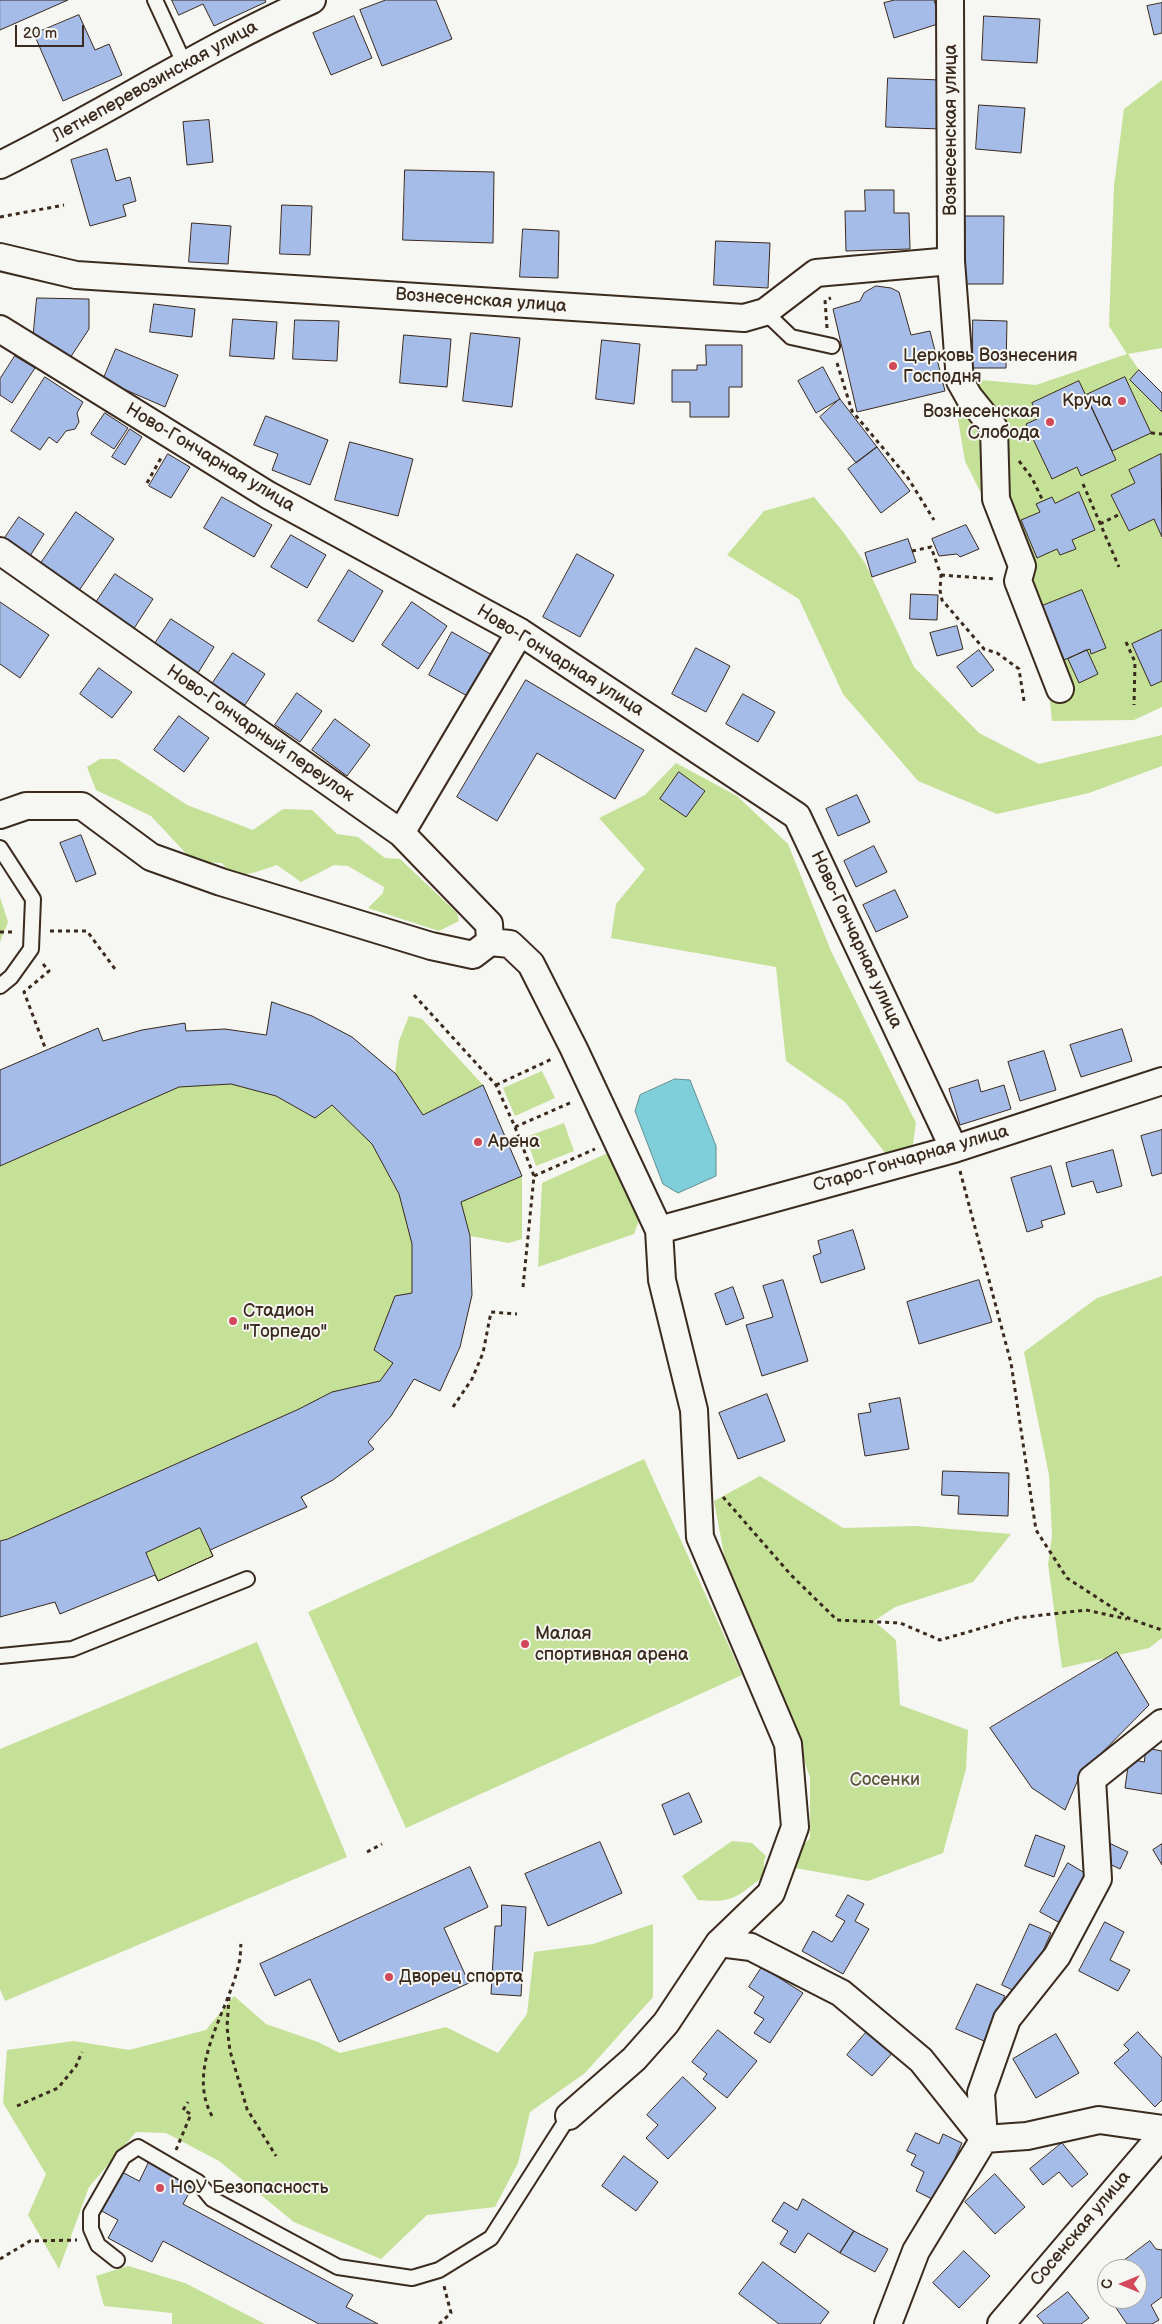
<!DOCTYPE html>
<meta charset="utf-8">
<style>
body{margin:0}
#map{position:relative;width:1162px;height:2324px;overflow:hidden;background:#f6f6f2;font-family:"Balsamiq Sans",sans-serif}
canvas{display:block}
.north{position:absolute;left:1097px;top:2259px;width:50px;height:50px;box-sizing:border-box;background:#f6f6f2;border:1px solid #aba49d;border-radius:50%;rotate:270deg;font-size:14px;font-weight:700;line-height:20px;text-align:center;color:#3b2a1e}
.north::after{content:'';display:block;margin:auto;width:18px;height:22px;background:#d1495b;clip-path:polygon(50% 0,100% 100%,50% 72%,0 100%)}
.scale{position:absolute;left:15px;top:25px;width:69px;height:22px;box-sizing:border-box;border:2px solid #3b2a1e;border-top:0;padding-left:6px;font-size:15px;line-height:18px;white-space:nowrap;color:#3b2a1e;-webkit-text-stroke:4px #f6f6f2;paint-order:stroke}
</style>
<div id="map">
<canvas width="1162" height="2324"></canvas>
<div class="north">С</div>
<div class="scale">20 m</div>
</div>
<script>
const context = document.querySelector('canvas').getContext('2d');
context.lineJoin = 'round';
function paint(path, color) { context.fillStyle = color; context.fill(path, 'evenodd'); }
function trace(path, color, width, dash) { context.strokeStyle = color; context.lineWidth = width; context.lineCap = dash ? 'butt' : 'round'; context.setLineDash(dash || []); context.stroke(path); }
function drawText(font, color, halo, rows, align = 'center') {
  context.font = font + ' "Balsamiq Sans",sans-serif'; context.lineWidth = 4; context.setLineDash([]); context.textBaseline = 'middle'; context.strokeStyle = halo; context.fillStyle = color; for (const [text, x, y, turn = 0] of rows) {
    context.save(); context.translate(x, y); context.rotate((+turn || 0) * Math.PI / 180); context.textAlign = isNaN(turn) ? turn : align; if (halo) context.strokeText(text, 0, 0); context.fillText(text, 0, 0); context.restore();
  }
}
paint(new Path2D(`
 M 1162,80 L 1162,348 L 1128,354 L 1139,370 L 1162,393 L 1162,707 L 1134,720 L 1052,721 L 1049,692 L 1019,570 L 965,461 L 952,383 L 970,379 L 1036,385 L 1127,354 L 1109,326 L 1114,186 L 1124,109 Z
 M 814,497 L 844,533 L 865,563 L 914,667 L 979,733 L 1039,764 L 1162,735 L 1162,766 L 1089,793 L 997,814 L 918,781 L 843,694 L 799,599 L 727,555 L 764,511 Z
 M 100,759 L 117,759 L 187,805 L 253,830 L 283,809 L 312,810 L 337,834 L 358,837 L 385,858 L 400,859 L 457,913 L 459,921 L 439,931 L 368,908 L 383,893 L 384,887 L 348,866 L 334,865 L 301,882 L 277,865 C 257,871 236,883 222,863 L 194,862 L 151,816 L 96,790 L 87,767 Z
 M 676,763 L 737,796 L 788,844 L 831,951 L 916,1123 L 912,1150 L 890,1159 L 845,1102 L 786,1061 L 776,967 L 611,938 L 616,904 L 645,869 L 599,818 L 645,795 Z
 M 0,897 L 8,922 L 0,942 Z
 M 272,1002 L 312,1016 L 352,1037 L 395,1073 L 399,1041 L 409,1016 L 422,1019 L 483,1085 L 522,1176 L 522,1239 L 509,1243 L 470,1236 L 472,1295 L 460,1347 L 440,1391 L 414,1379 L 391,1416 L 368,1442 L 374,1449 L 333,1480 L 301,1497 L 307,1507 L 210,1550 L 213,1556 L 158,1581 L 155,1575 L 60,1614 L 54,1602 L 0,1617 L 0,1070 L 98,1028 L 103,1041 L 142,1030 L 185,1023 L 186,1031 L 266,1035 Z
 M 542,1071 L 555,1098 L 515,1116 L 503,1088 Z
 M 564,1123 L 574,1151 L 536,1166 L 526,1137 Z
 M 608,1153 L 640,1218 L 634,1234 L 538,1267 L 542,1183 Z
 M 1162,1276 L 1162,1638 L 1149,1648 L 1062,1668 L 1048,1564 L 1052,1536 L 1049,1475 L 1024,1352 L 1097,1298 Z
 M 644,1459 L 742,1675 L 406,1828 L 308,1612 Z
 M 760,1476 L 843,1528 L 915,1526 L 1011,1534 L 973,1582 L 895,1607 L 874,1621 L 896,1640 L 900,1705 L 968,1730 L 966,1769 L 943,1853 L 868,1881 L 784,1866 L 810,1838 L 810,1777 L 781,1698 L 732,1597 L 714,1501 Z
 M 257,1642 L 347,1857 L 5,2001 L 0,1989 L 0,1749 Z
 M 732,1841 L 752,1843 L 766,1856 L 764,1861 L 764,1876 C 736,1897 735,1903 698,1900 L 682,1876 Z
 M 653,1924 L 653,1997 L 585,2073 L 530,2112 L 518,2163 L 495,2207 L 427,2215 L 381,2259 L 294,2222 L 219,2161 L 166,2133 L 136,2132 L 89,2187 L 59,2269 L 28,2215 L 46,2174 L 3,2103 L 7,2050 L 74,2041 L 129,2050 L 206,2030 L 234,1996 L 266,2024 L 318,2042 L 340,2053 L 446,2027 L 498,2053 L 527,2014 L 534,1952 L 593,1944 Z
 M 128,2266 L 185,2283 L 265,2324 L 172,2324 L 172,2313 L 104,2306 L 96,2276 Z`), '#c5e097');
const water = new Path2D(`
 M 675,1079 L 690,1080 L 716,1146 L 716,1176 L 678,1193 L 663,1184 L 635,1111 L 640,1095 Z`);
paint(water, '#7ecfd9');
trace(water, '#638d8e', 1);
const building = new Path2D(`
 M 0,0 L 68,0 L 0,30 Z
 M 172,0 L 265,0 L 266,2 L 214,26 L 203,4 L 179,15 Z
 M 386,0 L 436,0 L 452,39 L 382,66 L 360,10 Z
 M 895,0 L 934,0 L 941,23 L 894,38 L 884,3 Z
 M 1162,3 L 1162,33 L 1154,35 L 1147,6 Z
 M 79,15 L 95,50 L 109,44 L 122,75 L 63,101 L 34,34 Z
 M 354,16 L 372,58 L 331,75 L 313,33 Z
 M 984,16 L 1040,19 L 1037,63 L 982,60 Z
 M 888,78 L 941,80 L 940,129 L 886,127 Z
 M 979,105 L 1025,108 L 1021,153 L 976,149 Z
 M 209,120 L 213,162 L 187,165 L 183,122 Z
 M 107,149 L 116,181 L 130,177 L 136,201 L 123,205 L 126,216 L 90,226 L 71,160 Z
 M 405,170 L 494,172 L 493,243 L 403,240 Z
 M 865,190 L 894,190 L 894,213 L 909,213 L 910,249 L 846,251 L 845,211 L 865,211 Z
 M 282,205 L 312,206 L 310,255 L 280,254 Z
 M 965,216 L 1004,216 L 1003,284 L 965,284 Z
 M 192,223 L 231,226 L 228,264 L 189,262 Z
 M 523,229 L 559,231 L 558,278 L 520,277 Z
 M 716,241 L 770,243 L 768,288 L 714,285 Z
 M 876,286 L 891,288 L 899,292 L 911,335 L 930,331 L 945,391 L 857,412 L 833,309 L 860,301 L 864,293 Z
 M 37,298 L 89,299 L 89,329 L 70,358 L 33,340 Z
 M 154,304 L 195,309 L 192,337 L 150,332 Z
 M 233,319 L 277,322 L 274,359 L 230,356 Z
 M 295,320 L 339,321 L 337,361 L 293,359 Z
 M 973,320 L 1007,321 L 1006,368 L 973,368 Z
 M 471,333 L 520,338 L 512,407 L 463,401 Z
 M 404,335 L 451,339 L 447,387 L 400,383 Z
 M 602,340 L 640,344 L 634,404 L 596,399 Z
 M 706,345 L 742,345 L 742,387 L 729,387 L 729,417 L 690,417 L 690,402 L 672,402 L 672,370 L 697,370 L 697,365 L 706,365 Z
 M 116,349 L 178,375 L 165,407 L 103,380 Z
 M 15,356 L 35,368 L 12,403 L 0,395 L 0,379 Z
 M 823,367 L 840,399 L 816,413 L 798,381 Z
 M 1139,370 L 1162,393 L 1162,412 L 1130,380 Z
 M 45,377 L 83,402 L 77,413 L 79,422 L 75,429 L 66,431 L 57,443 L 49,437 L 40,450 L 11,431 Z
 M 1125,377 L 1151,433 L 1112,451 L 1086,395 Z
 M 1079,381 L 1116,460 L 1081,476 L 1077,467 L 1052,479 L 1026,424 L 1039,418 L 1032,403 Z
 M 840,399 L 877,447 L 856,463 L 820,417 Z
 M 105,413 L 128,428 L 114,449 L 91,434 Z
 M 266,416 L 328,440 L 310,485 L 272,470 L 278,454 L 254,445 Z
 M 130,429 L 142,437 L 125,465 L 112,457 Z
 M 350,442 L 413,459 L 398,516 L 335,500 Z
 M 877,447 L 910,491 L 881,513 L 848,469 Z
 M 168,454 L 190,467 L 171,498 L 149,486 Z
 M 1161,454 L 1162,537 L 1154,519 L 1129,531 L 1111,495 L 1135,483 L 1129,470 Z
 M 1079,492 L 1095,530 L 1072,540 L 1076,549 L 1060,555 L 1057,549 L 1037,558 L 1021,520 L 1040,512 L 1036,504 L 1052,497 L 1055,503 Z
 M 222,497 L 272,525 L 254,557 L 204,528 Z
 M 76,512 L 114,539 L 78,592 L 39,566 Z
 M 19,517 L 44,534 L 30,556 L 4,539 Z
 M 966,525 L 979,549 L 960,557 L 957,554 L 939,556 L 932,539 Z
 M 291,535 L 326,555 L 307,588 L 271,567 Z
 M 908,539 L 916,562 L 872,577 L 865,553 Z
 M 577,554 L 614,575 L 580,637 L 543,617 Z
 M 349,570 L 383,591 L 353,642 L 318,621 Z
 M 115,574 L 153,599 L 133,630 L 95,604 Z
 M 1082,590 L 1106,648 L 1091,654 L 1090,649 L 1087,650 L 1064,660 L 1042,606 Z
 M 911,594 L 938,595 L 937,620 L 910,619 Z
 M 0,602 L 49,635 L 20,678 L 0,664 Z
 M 412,602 L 447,626 L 418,669 L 382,645 Z
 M 171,619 L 214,647 L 198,673 L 154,645 Z
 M 957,626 L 963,649 L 937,656 L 930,633 Z
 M 1162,630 L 1162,681 L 1151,686 L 1132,644 Z
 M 452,632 L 494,656 L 471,698 L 429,675 Z
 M 696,648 L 730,666 L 706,712 L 672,694 Z
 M 979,650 L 994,670 L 972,687 L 957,667 Z
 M 1087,650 L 1098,674 L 1079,683 L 1068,659 Z
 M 233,653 L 265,674 L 245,705 L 212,684 Z
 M 99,668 L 132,692 L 112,718 L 80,694 Z
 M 526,680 L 644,750 L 615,799 L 537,753 L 497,821 L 457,797 Z
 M 297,693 L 322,711 L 300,742 L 275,725 Z
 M 743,694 L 775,712 L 758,742 L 726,724 Z
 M 179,716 L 209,738 L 184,772 L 154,750 Z
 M 335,719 L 370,745 L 347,776 L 312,750 Z
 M 679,772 L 705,791 L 686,817 L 660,799 Z
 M 857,795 L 870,822 L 838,836 L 826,809 Z
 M 81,835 L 96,874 L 76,882 L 60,843 Z
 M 874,846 L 887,872 L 856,887 L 844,861 Z
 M 895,890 L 908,917 L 876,932 L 863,905 Z
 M 272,1002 L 312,1016 L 352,1037 L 396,1074 L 423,1115 L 483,1085 L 522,1176 L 461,1202 L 470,1236 L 472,1295 L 460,1347 L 440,1391 L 414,1379 L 391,1416 L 368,1442 L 374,1449 L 333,1480 L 301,1497 L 307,1507 L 210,1550 L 213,1556 L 158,1581 L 155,1575 L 60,1614 L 55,1602 L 0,1617 L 0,1541 L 8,1539 L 299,1409 L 332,1392 L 380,1381 L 393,1363 L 374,1350 L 395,1296 L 412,1293 L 412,1244 L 399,1194 L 372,1144 L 332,1105 L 315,1118 L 276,1096 L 231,1084 L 179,1087 L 0,1166 L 0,1070 L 98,1028 L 103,1041 L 142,1030 L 185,1023 L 186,1031 L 225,1029 L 266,1035 Z
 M 1122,1029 L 1132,1061 L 1081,1077 L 1070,1045 Z
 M 1044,1051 L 1056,1090 L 1020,1101 L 1008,1062 Z
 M 978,1080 L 981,1092 L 1004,1085 L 1011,1109 L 960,1125 L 949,1089 Z
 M 1162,1130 L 1162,1173 L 1152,1176 L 1141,1136 Z
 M 1113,1150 L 1122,1186 L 1097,1193 L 1093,1181 L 1072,1187 L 1066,1163 Z
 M 1051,1166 L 1065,1214 L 1041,1221 L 1043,1227 L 1027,1232 L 1011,1178 Z
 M 853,1230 L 865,1269 L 821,1283 L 813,1256 L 821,1253 L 818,1241 Z
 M 783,1280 L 808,1361 L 762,1376 L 746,1325 L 773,1317 L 763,1286 Z
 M 979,1280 L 992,1322 L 919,1344 L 907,1302 Z
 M 733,1287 L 744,1318 L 726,1325 L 715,1294 Z
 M 767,1394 L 785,1441 L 738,1459 L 719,1413 Z
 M 900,1398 L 909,1449 L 865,1456 L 858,1414 L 871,1412 L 869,1404 Z
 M 943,1471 L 1009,1473 L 1008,1516 L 958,1514 L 959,1496 L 942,1495 Z
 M 200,1528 L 213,1556 L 158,1581 L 146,1553 Z
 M 1117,1652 L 1149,1705 L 1080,1775 L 1065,1810 L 1032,1788 L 990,1728 Z
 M 1146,1748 L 1162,1751 L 1162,1794 L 1125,1788 L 1129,1759 L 1144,1762 Z
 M 689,1793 L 702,1822 L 674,1835 L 662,1805 Z
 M 1036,1835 L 1065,1846 L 1054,1877 L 1025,1866 Z
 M 600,1842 L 622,1893 L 548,1926 L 525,1874 Z
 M 1107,1842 L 1128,1852 L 1120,1869 L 1099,1859 Z
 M 1162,1844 L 1162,1865 L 1153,1850 Z
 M 1068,1863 L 1090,1876 L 1062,1924 L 1040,1912 Z
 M 470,1867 L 488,1907 L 444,1928 L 469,1983 L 339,2042 L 310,1979 L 275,1996 L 260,1964 Z
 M 848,1895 L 864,1904 L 855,1921 L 869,1929 L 843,1974 L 802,1951 L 813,1931 L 832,1942 L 845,1921 L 836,1916 Z
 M 502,1905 L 526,1907 L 521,1996 L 491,1994 L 495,1926 L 501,1926 Z
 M 1105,1922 L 1124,1932 L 1110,1960 L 1130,1970 L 1118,1991 L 1079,1971 Z
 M 1030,1924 L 1051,1933 L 1023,1995 L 1002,1985 Z
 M 762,1967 L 803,1993 L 770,2043 L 754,2033 L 764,2019 L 754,2013 L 764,1997 L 749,1987 Z
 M 977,1984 L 1005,1996 L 984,2041 L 956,2029 Z
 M 869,2029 L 894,2051 L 872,2076 L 847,2055 Z
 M 718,2030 L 757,2061 L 727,2098 L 703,2079 L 707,2074 L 692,2062 Z
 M 1138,2032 L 1162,2058 L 1162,2100 L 1155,2107 L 1114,2063 L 1129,2050 L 1124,2045 Z
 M 1056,2034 L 1079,2073 L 1036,2098 L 1013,2059 Z
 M 683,2077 L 716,2108 L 668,2159 L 646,2138 L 658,2125 L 647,2115 Z
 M 916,2133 L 939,2144 L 943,2134 L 962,2143 L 936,2201 L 916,2191 L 924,2172 L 911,2165 L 916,2155 L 907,2151 Z
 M 1062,2143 L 1088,2174 L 1072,2187 L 1059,2172 L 1043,2185 L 1030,2169 Z
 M 624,2156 L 658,2182 L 636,2211 L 602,2186 Z
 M 149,2162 L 193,2186 L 183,2204 L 353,2295 L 346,2307 L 378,2324 L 319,2324 L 163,2241 L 152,2262 L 108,2238 L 118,2220 L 100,2210 L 120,2171 L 139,2181 Z
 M 995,2174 L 1025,2207 L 995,2234 L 965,2202 Z
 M 803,2199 L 854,2231 L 840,2253 L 808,2233 L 795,2253 L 780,2244 L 788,2231 L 772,2221 L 784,2202 L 797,2210 Z
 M 854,2231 L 888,2249 L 875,2272 L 840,2253 Z
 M 1150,2241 L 1156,2249 L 1162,2250 L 1162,2297 L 1151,2305 L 1159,2320 L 1152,2324 L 1127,2324 L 1110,2299 L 1137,2299 L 1137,2269 L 1119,2269 L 1117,2266 Z
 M 964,2251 L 990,2276 L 959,2308 L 933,2283 Z
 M 763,2262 L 829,2312 L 820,2324 L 779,2324 L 739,2294 Z
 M 1068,2292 L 1089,2318 L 1081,2324 L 1044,2324 L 1037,2316 Z`);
paint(building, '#a5bce9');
trace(building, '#3b2a1e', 1);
const service = new Path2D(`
 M 155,0 L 185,65
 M 765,312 L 791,337 L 832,346
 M 0,848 L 33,899 L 31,949 L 11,977 L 0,986
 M 0,1656 L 72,1649 L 247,1579
 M 117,2260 L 98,2245 L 91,2229 L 91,2213 L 123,2157 L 138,2147 L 198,2182 L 212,2199 L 338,2267 L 412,2278 L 439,2270 L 491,2238 L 569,2116`);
const minor = new Path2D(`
 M 950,0 L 951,261 L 960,381 L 969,397 L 994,428 L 996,499 L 1022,566 L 1018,581 L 1060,689
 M 0,165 C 105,113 205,48 312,0
 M 0,257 L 76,275 L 744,318 L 765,312 L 816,273 L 951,261
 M 0,329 L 268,495 L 520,632 L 797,816 L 954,1149
 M 0,551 L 401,833 L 489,924 L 490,942
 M 0,815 L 26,806 L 82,806 L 151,857 L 221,882 L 431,946 L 473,955 L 490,942 L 510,944 L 531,964 L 574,1049 L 659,1230 L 662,1280 L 694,1410 L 700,1537 L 788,1744 L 795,1827 L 771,1893 L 719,1943
 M 401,833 L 520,632
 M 659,1230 L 954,1149 L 1162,1081
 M 569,2116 L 634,2059 L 666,2023 L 719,1943 L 751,1947 L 841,1993 L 921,2060 L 984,2139
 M 984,2139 L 981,2093 L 1007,2019 L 1057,1956 L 1098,1879 L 1092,1779 L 1162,1723
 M 984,2139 L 1027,2136 L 1099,2120 L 1162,2129
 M 888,2324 L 916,2251 L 984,2139
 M 1001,2324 L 1162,2135`);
trace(service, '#3b2a1e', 18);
trace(minor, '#3b2a1e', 30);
trace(new Path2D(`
 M 0,217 L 64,205
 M 827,328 L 825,300 L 831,298
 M 837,363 L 852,411 L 908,478 L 934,520
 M 1151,433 L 1162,434
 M 1019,461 L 1032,478 L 1043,501
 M 147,483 L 161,458
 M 1083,484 L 1119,567
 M 1100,524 L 1120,514
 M 912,551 L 931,547 L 941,575 L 940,590 L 942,600 L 984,649 L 997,653 L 1019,669 L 1024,701
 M 941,575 L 995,579
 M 1126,642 L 1135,662 L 1134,705
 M 50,931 L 87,931 L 115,969
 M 0,932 L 14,932
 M 43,964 L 49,971 L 24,992 L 46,1050
 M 414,995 L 496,1085 L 515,1127 L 534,1176 L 523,1287
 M 496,1085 L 552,1059
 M 515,1127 L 572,1102
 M 960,1171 L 1011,1363 L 1036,1530 L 1067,1578 L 1130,1619 L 1162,1630
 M 534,1176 L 595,1149
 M 453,1407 L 472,1379 L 483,1353 L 491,1312 L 517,1314
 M 723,1497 L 791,1575 L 837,1620 L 900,1623 L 940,1640 L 1017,1618 L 1086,1610 L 1127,1619
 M 367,1852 L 382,1844
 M 229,1997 L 227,2027 L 230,2051 L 247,2109 L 276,2156
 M 17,2106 L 58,2088 L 76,2066 L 82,2052
 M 212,2116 C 185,2067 229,2011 239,1963 C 241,1957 240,1950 241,1944
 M 176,2150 L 191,2114 L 183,2110 L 188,2102
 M 0,2259 L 30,2241 L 77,2240
 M 439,2324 L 451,2313 L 444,2286`), '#3b2a1e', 3, [4, 4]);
trace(service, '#f6f6f2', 14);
trace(minor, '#f6f6f2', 26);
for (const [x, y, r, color] of [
 [893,366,5,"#d1495b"],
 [1122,401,5,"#d1495b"],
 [1050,422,5,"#d1495b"],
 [478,1142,5,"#d1495b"],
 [233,1321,5,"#d1495b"],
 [525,1644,5,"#d1495b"],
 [389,1977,5,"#d1495b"],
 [160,2188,5,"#d1495b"]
]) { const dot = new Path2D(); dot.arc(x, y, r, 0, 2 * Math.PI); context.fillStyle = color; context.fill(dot); trace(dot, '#f6f6f2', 2); }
drawText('18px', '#3b2a1e', '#f6f6f2', [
 ["Летнеперевозинская улица",155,82,-29],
 ["Вознесенская улица",951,130,-90],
 ["Вознесенская улица",481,301,4],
 ["Ново-Гончарная улица",210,458,31],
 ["Ново-Гончарная улица",560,661,32],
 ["Ново-Гончарный переулок",260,734,35],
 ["Ново-Гончарная улица",856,940,65],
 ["Старо-Гончарная улица",911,1159,-16],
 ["Сосенская улица",1081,2229,-50]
]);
drawText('18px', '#3b2a1e', '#f6f6f2', [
 ["Церковь Вознесения",903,356],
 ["Господня",903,377],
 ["Круча",1112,401,"right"],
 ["Вознесенская",1040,412,"right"],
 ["Слобода",1040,433,"right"],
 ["Арена",488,1142],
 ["Стадион",243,1311],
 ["\"Торпедо\"",243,1332],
 ["Малая",535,1634],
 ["спортивная арена",535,1655],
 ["Дворец спорта",399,1977],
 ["НОУ Безопасность",170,2188]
], 'left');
drawText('18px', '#5e583c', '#f6f6f2', [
 ["Сосенки",885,1780]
]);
</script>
